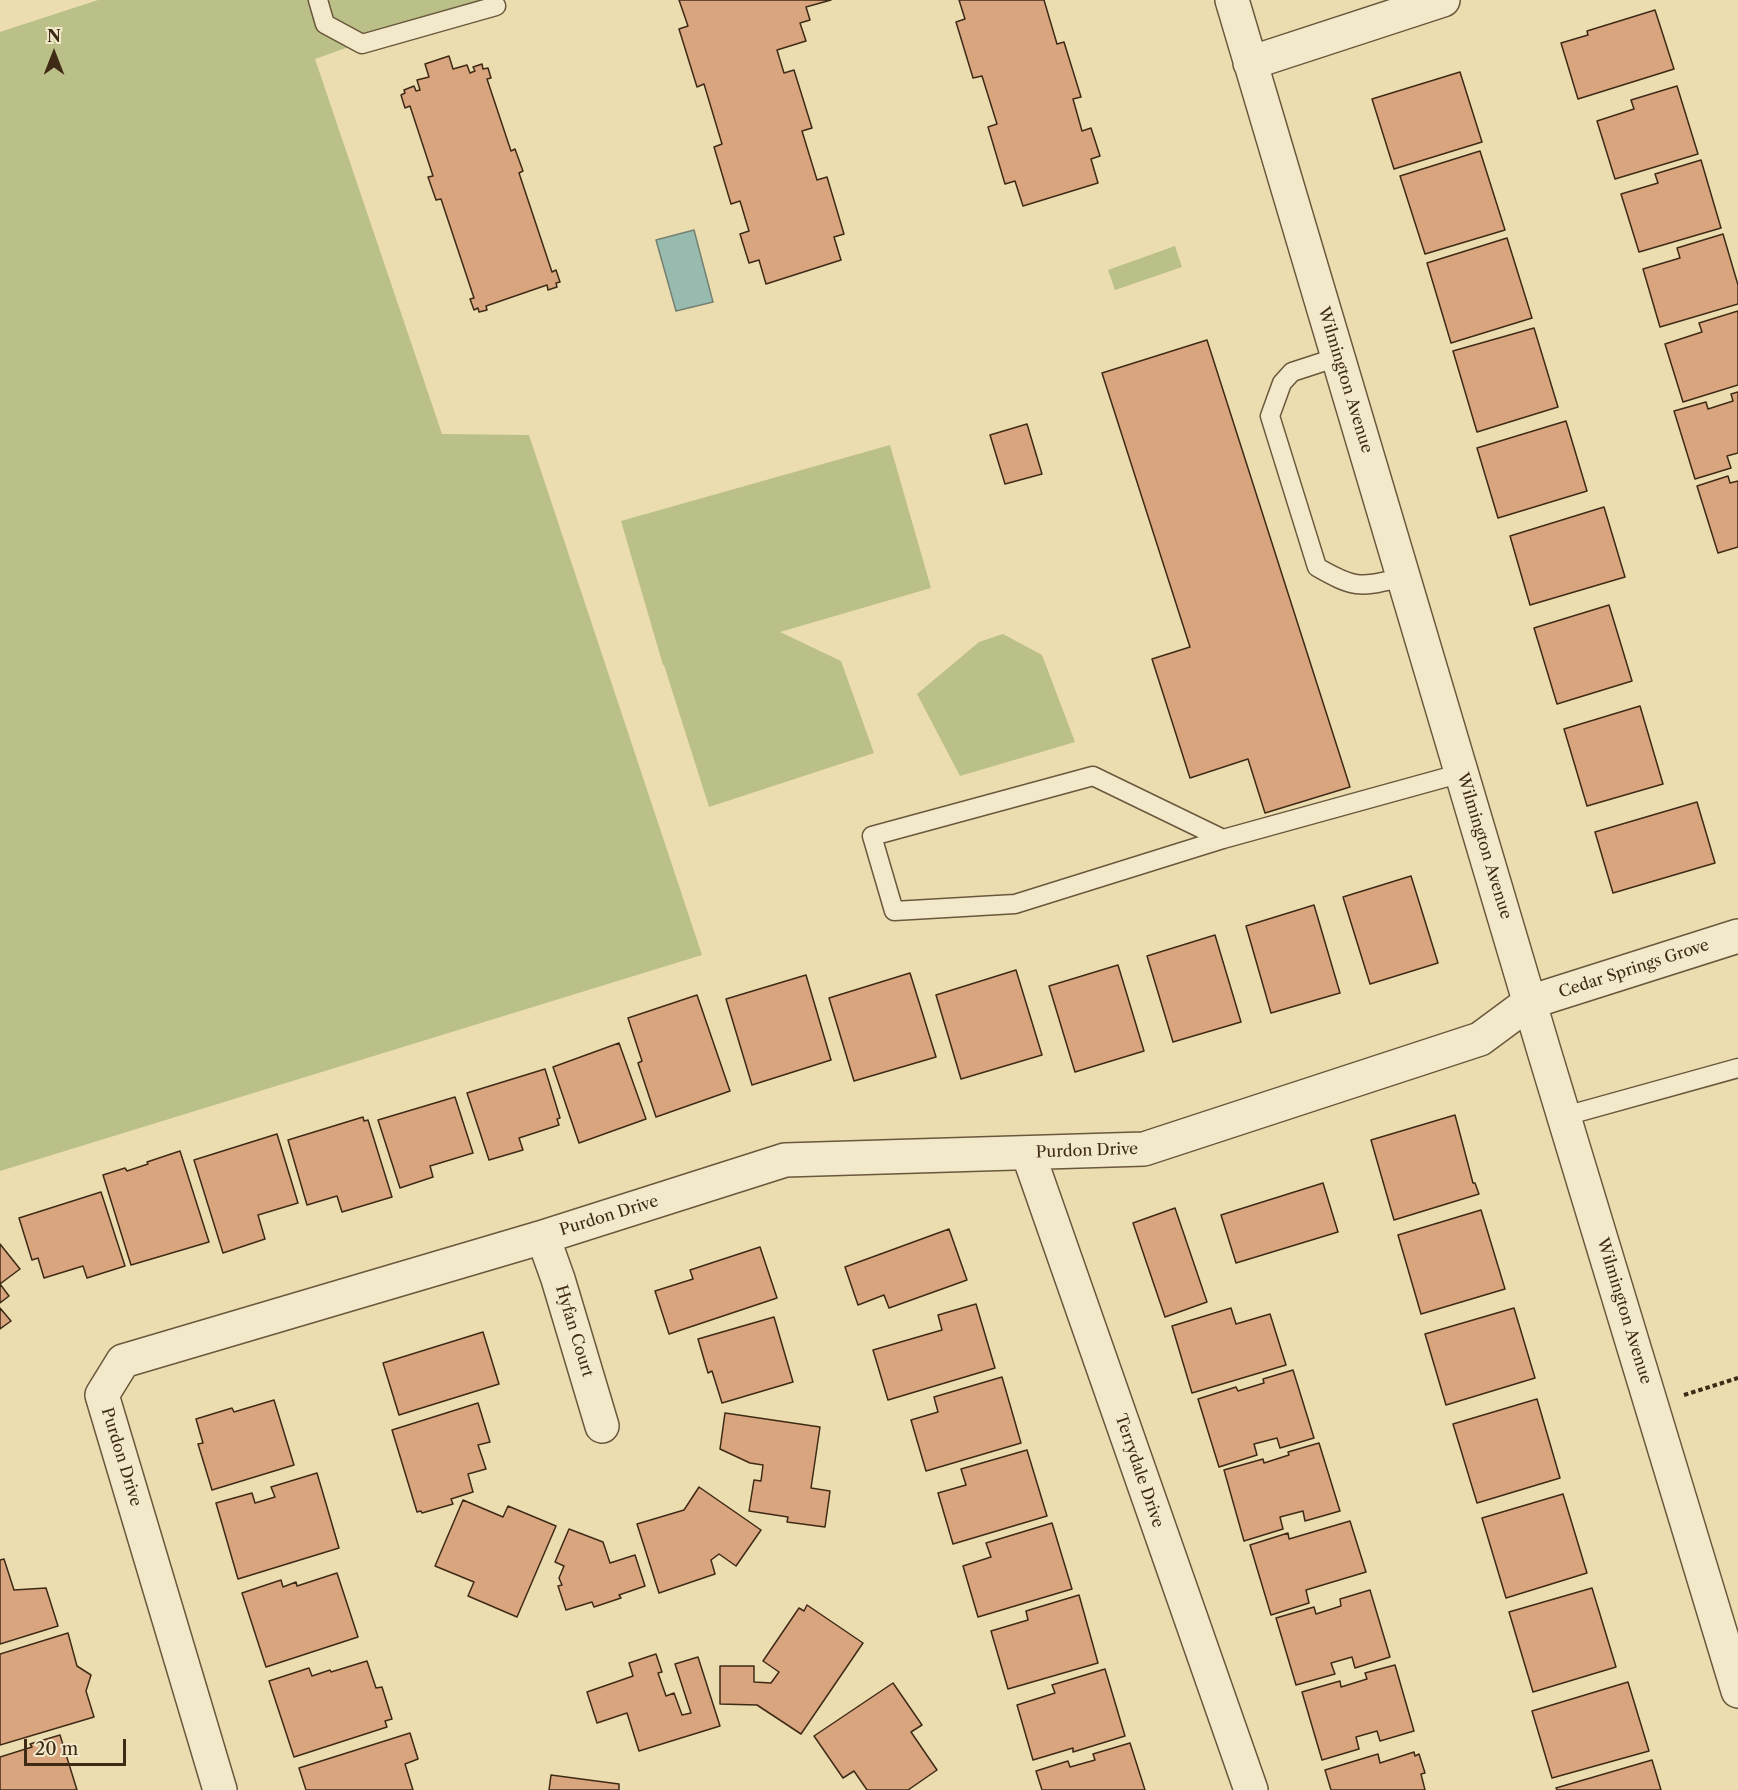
<!DOCTYPE html>
<style>
body{margin:0}
#map{position:relative;width:1738px;height:1790px;overflow:hidden;background:#ebddaf;font-family:"Libre Caslon Text",serif}
canvas{display:block}
.north{position:absolute;left:24px;top:24px;width:60px;height:60px;-webkit-text-stroke:4px #f2e9cb;paint-order:stroke;rotate:0deg;font-size:16px;font-weight:700;line-height:24px;text-align:center;color:#3f2a16}
.north::after{content:'';display:block;margin:auto;width:21px;height:27px;background:#3f2a16;clip-path:polygon(50% 0,100% 100%,50% 72%,0 100%)}
.scale{position:absolute;left:24px;top:1739px;width:102px;height:27px;box-sizing:border-box;border:3px solid #3f2a16;border-top:0;padding-left:8px;font-size:18px;line-height:21px;white-space:nowrap;color:#3f2a16;-webkit-text-stroke:4px #f2e9cb;paint-order:stroke}
</style>
<div id="map">
<canvas width="1738" height="1790"></canvas>
<div class="north">N</div>
<div class="scale">20 m</div>
</div>
<script>
const context = document.querySelector('canvas').getContext('2d');
context.lineJoin = 'round';
function paint(path, color) { context.fillStyle = color; context.fill(path, 'evenodd'); }
function trace(path, color, width, dash) { context.strokeStyle = color; context.lineWidth = width; context.lineCap = dash ? 'butt' : 'round'; context.setLineDash(dash || []); context.stroke(path); }
function drawText(font, color, halo, rows, align = 'center') {
  context.font = font + ' "Libre Caslon Text",serif'; context.lineWidth = 4.5; context.setLineDash([]); context.textBaseline = 'middle'; context.strokeStyle = halo; context.fillStyle = color; for (const [text, x, y, turn = 0] of rows) {
    context.save(); context.translate(x, y); context.rotate((+turn || 0) * Math.PI / 180); context.textAlign = isNaN(turn) ? turn : align; if (halo) context.strokeText(text, 0, 0); context.fillText(text, 0, 0); context.restore();
  }
}
paint(new Path2D(`
 M 98,0 L 481,0 L 315,59 L 442,434 L 529,435 L 702,955 L 0,1171 L 0,32 Z
 M 1175,246 L 1182,267 L 1115,290 L 1108,270 Z
 M 890,445 L 931,588 L 780,632 L 841,661 L 874,753 L 709,807 L 664,665 L 663,665 L 621,521 Z
 M 1003,634 L 1042,655 L 1075,742 L 960,776 L 917,694 L 979,642 Z`), '#bac088');
const water = new Path2D(`
 M 694,230 L 713,302 L 676,311 L 656,240 Z`);
paint(water, '#98bbaf');
trace(water, '#748172', 1.5);
const building = new Path2D(`
 M 679,0 L 831,0 L 806,7 L 810,20 L 800,23 L 806,41 L 777,50 L 784,73 L 794,70 L 812,128 L 802,131 L 817,180 L 827,177 L 844,234 L 834,237 L 841,260 L 766,284 L 759,260 L 749,263 L 740,234 L 749,231 L 740,201 L 731,204 L 714,147 L 722,144 L 704,84 L 697,87 L 679,29 L 688,26 Z
 M 959,0 L 1044,0 L 1057,44 L 1064,42 L 1081,97 L 1073,99 L 1082,131 L 1091,128 L 1100,156 L 1091,159 L 1098,183 L 1023,206 L 1015,181 L 1005,184 L 988,127 L 997,124 L 982,76 L 973,78 L 956,22 L 965,19 Z
 M 1655,10 L 1674,69 L 1578,99 L 1561,43 L 1588,35 L 1587,31 Z
 M 449,56 L 453,69 L 467,65 L 470,73 L 475,71 L 473,67 L 482,64 L 483,69 L 488,68 L 491,78 L 487,79 L 511,151 L 515,149 L 523,171 L 519,173 L 552,272 L 556,270 L 560,282 L 556,283 L 557,287 L 548,290 L 547,285 L 486,306 L 487,310 L 479,312 L 478,308 L 474,310 L 470,299 L 474,298 L 441,199 L 436,200 L 428,177 L 433,176 L 410,106 L 405,108 L 401,95 L 405,93 L 404,90 L 414,86 L 416,91 L 420,90 L 417,80 L 429,77 L 425,64 Z
 M 1460,72 L 1482,142 L 1394,169 L 1372,99 Z
 M 1677,86 L 1698,154 L 1615,179 L 1597,121 L 1634,109 L 1631,100 Z
 M 1480,151 L 1505,230 L 1425,254 L 1400,176 Z
 M 1701,160 L 1721,228 L 1639,252 L 1621,194 L 1658,183 L 1655,174 Z
 M 1723,234 L 1738,285 L 1738,304 L 1660,327 L 1643,269 L 1680,258 L 1677,248 Z
 M 1507,238 L 1532,318 L 1451,343 L 1427,263 Z
 M 1738,311 L 1738,385 L 1683,402 L 1665,344 L 1702,332 L 1699,323 Z
 M 1534,328 L 1558,407 L 1477,432 L 1453,351 Z
 M 1207,340 L 1350,787 L 1265,813 L 1248,759 L 1190,778 L 1152,659 L 1190,647 L 1102,373 Z
 M 1738,392 L 1738,453 L 1727,456 L 1731,468 L 1695,479 L 1674,411 L 1706,402 L 1708,409 L 1733,401 L 1731,394 Z
 M 1566,421 L 1587,491 L 1498,518 L 1477,448 Z
 M 1027,424 L 1042,474 L 1005,484 L 990,435 Z
 M 1728,476 L 1730,483 L 1738,481 L 1738,547 L 1718,553 L 1697,486 Z
 M 1604,507 L 1625,577 L 1530,605 L 1510,536 Z
 M 1609,605 L 1632,681 L 1557,704 L 1534,628 Z
 M 1640,706 L 1663,784 L 1587,806 L 1564,729 Z
 M 1697,802 L 1715,863 L 1613,893 L 1595,832 Z
 M 1411,876 L 1438,963 L 1370,984 L 1343,897 Z
 M 1314,905 L 1340,993 L 1271,1013 L 1246,926 Z
 M 1215,935 L 1241,1022 L 1173,1042 L 1147,956 Z
 M 1118,965 L 1144,1051 L 1075,1072 L 1049,986 Z
 M 1016,970 L 1042,1055 L 961,1079 L 936,995 Z
 M 910,973 L 936,1057 L 854,1081 L 829,998 Z
 M 806,975 L 831,1060 L 752,1085 L 726,999 Z
 M 697,995 L 730,1091 L 656,1117 L 638,1063 L 642,1061 L 628,1018 Z
 M 619,1043 L 646,1119 L 579,1143 L 553,1067 Z
 M 545,1069 L 560,1118 L 557,1119 L 559,1125 L 519,1138 L 523,1150 L 489,1160 L 467,1093 Z
 M 455,1097 L 473,1153 L 430,1166 L 433,1177 L 400,1188 L 378,1120 Z
 M 1455,1115 L 1473,1183 L 1475,1183 L 1479,1194 L 1394,1220 L 1371,1140 Z
 M 363,1117 L 364,1121 L 368,1120 L 392,1197 L 342,1212 L 337,1196 L 307,1205 L 288,1140 Z
 M 277,1134 L 298,1203 L 258,1215 L 265,1239 L 223,1253 L 194,1160 Z
 M 180,1151 L 209,1242 L 131,1265 L 103,1175 L 125,1168 L 127,1171 L 148,1164 L 147,1162 Z
 M 1323,1183 L 1338,1232 L 1236,1263 L 1221,1215 Z
 M 101,1192 L 125,1266 L 87,1278 L 83,1266 L 44,1278 L 38,1258 L 32,1260 L 19,1218 Z
 M 1175,1208 L 1207,1302 L 1165,1317 L 1133,1223 Z
 M 1481,1210 L 1505,1289 L 1421,1314 L 1398,1235 Z
 M 949,1229 L 967,1280 L 889,1308 L 884,1295 L 858,1305 L 845,1267 Z
 M 0,1244 L 20,1269 L 0,1284 L 9,1296 L 0,1303 Z
 M 760,1247 L 777,1298 L 669,1334 L 655,1291 L 693,1279 L 690,1270 Z
 M 976,1304 L 995,1368 L 888,1400 L 873,1350 L 942,1330 L 938,1315 Z
 M 0,1308 L 11,1321 L 0,1329 Z
 M 1231,1308 L 1236,1324 L 1270,1314 L 1286,1365 L 1192,1393 L 1172,1326 Z
 M 1514,1308 L 1535,1378 L 1446,1405 L 1425,1334 Z
 M 774,1317 L 793,1382 L 722,1403 L 712,1371 L 708,1373 L 698,1339 Z
 M 483,1332 L 499,1384 L 399,1415 L 383,1363 Z
 M 1293,1370 L 1314,1438 L 1280,1448 L 1277,1438 L 1254,1444 L 1257,1455 L 1219,1467 L 1198,1399 L 1236,1387 L 1238,1391 L 1264,1383 L 1263,1379 Z
 M 1002,1377 L 1021,1443 L 926,1471 L 911,1420 L 938,1412 L 934,1397 Z
 M 1537,1399 L 1560,1478 L 1477,1503 L 1453,1424 Z
 M 274,1400 L 294,1465 L 212,1490 L 198,1444 L 203,1443 L 196,1419 L 232,1408 L 234,1412 Z
 M 478,1403 L 490,1442 L 478,1445 L 486,1469 L 468,1474 L 473,1492 L 451,1499 L 453,1504 L 422,1513 L 421,1511 L 417,1512 L 392,1430 Z
 M 725,1413 L 820,1427 L 811,1488 L 830,1491 L 825,1527 L 787,1522 L 788,1517 L 749,1511 L 754,1480 L 761,1481 L 763,1465 L 750,1463 L 720,1449 Z
 M 1319,1443 L 1340,1511 L 1305,1521 L 1303,1511 L 1280,1517 L 1283,1529 L 1244,1541 L 1224,1470 L 1263,1459 L 1264,1463 L 1289,1455 L 1288,1452 Z
 M 1027,1450 L 1047,1516 L 953,1544 L 938,1493 L 966,1485 L 961,1469 Z
 M 317,1473 L 339,1548 L 238,1579 L 216,1503 L 252,1493 L 255,1503 L 275,1497 L 271,1487 Z
 M 699,1487 L 761,1530 L 736,1566 L 719,1554 L 711,1560 L 715,1574 L 659,1593 L 637,1524 L 684,1510 Z
 M 1563,1494 L 1587,1573 L 1506,1598 L 1482,1518 Z
 M 463,1500 L 503,1517 L 508,1506 L 556,1526 L 517,1617 L 468,1596 L 474,1582 L 435,1566 Z
 M 1350,1521 L 1366,1572 L 1306,1590 L 1309,1603 L 1271,1615 L 1250,1545 L 1288,1533 L 1289,1539 Z
 M 1052,1523 L 1072,1589 L 978,1617 L 963,1566 L 991,1557 L 986,1543 Z
 M 569,1529 L 603,1542 L 610,1563 L 635,1555 L 645,1586 L 619,1595 L 621,1598 L 594,1607 L 592,1602 L 566,1610 L 558,1586 L 562,1585 L 559,1578 L 564,1566 L 555,1562 Z
 M 4,1559 L 14,1590 L 46,1588 L 58,1626 L 0,1644 L 0,1560 Z
 M 337,1573 L 358,1637 L 266,1667 L 242,1593 L 281,1580 L 283,1587 L 296,1582 L 297,1586 Z
 M 1592,1588 L 1616,1667 L 1533,1692 L 1509,1612 Z
 M 1370,1590 L 1390,1657 L 1355,1668 L 1352,1657 L 1331,1663 L 1335,1674 L 1296,1685 L 1276,1618 L 1314,1607 L 1316,1614 L 1341,1606 L 1340,1599 Z
 M 1079,1595 L 1098,1663 L 1008,1689 L 991,1631 L 1028,1620 L 1026,1611 Z
 M 807,1605 L 863,1643 L 801,1734 L 757,1705 L 720,1704 L 720,1666 L 754,1666 L 754,1682 L 771,1683 L 779,1672 L 763,1661 L 799,1608 L 804,1611 Z
 M 68,1633 L 77,1666 L 91,1675 L 86,1691 L 94,1717 L 0,1745 L 0,1654 Z
 M 656,1654 L 662,1672 L 658,1673 L 666,1696 L 674,1693 L 682,1715 L 691,1713 L 675,1664 L 698,1657 L 720,1726 L 639,1751 L 627,1713 L 597,1723 L 587,1692 L 633,1676 L 629,1663 Z
 M 367,1661 L 376,1688 L 382,1687 L 392,1719 L 385,1721 L 387,1727 L 294,1757 L 269,1681 L 309,1668 L 312,1676 L 330,1670 L 331,1672 Z
 M 1395,1665 L 1414,1731 L 1380,1741 L 1377,1731 L 1356,1737 L 1359,1749 L 1322,1760 L 1302,1692 L 1340,1681 L 1341,1687 L 1367,1679 L 1365,1673 Z
 M 1105,1669 L 1125,1736 L 1073,1752 L 1073,1748 L 1033,1760 L 1017,1705 L 1055,1693 L 1052,1685 Z
 M 1628,1682 L 1649,1751 L 1552,1778 L 1532,1711 Z
 M 893,1683 L 922,1725 L 911,1732 L 937,1770 L 908,1790 L 867,1790 L 854,1771 L 843,1778 L 814,1736 Z
 M 410,1733 L 418,1759 L 405,1764 L 413,1790 L 306,1790 L 299,1768 Z
 M 60,1735 L 77,1790 L 0,1790 L 0,1757 L 32,1747 L 30,1744 Z
 M 1130,1743 L 1145,1790 L 1042,1790 L 1036,1771 L 1068,1761 L 1070,1767 L 1095,1760 L 1093,1754 Z
 M 1414,1752 L 1415,1756 L 1419,1754 L 1425,1773 L 1421,1774 L 1425,1790 L 1331,1790 L 1325,1770 L 1378,1754 L 1380,1763 Z
 M 1652,1760 L 1661,1790 L 1557,1790 L 1556,1788 Z
 M 551,1775 L 619,1784 L 619,1790 L 549,1790 Z`);
paint(building, '#d9a57f');
trace(building, '#3f2a16', 1.5);
const service = new Path2D(`
 M 318,0 L 325,24 L 362,44 L 496,6
 M 1338,357 L 1292,372 L 1282,383 L 1270,416 L 1317,567 C 1357,590 1360,587 1404,577
 M 1223,839 L 1093,776 L 872,836 L 894,911 L 1015,904 L 1223,839 L 1462,773
 M 1565,1116 L 1738,1068`);
const minor = new Path2D(`
 M 1232,0 L 1544,1051 L 1738,1691
 M 1250,63 L 1443,0
 M 1028,1153 L 1251,1790
 M 543,1237 L 558,1279 L 602,1426
 M 220,1790 L 102,1395 L 123,1361 L 543,1237 L 785,1160 L 1144,1149 L 1480,1039 L 1530,1002 L 1738,936`);
trace(service, '#6a573c', 21);
trace(minor, '#6a573c', 36);
trace(new Path2D(`
 M 1684,1395 L 1738,1378`), '#3f2a16', 4, [4.5, 3]);
trace(service, '#f2e9cb', 18);
trace(minor, '#f2e9cb', 33);
drawText('16px', '#3f2a16', '#f2e9cb', [
 ["Wilmington Avenue",1345,380,73],
 ["Wilmington Avenue",1484,846,73],
 ["Cedar Springs Grove",1634,969,-18],
 ["Purdon Drive",1087,1151,-2],
 ["Purdon Drive",609,1216,-17],
 ["Wilmington Avenue",1624,1311,73],
 ["Hyfan Court",574,1331,73],
 ["Purdon Drive",121,1457,73],
 ["Terrydale Drive",1139,1471,71]
]);
</script>
